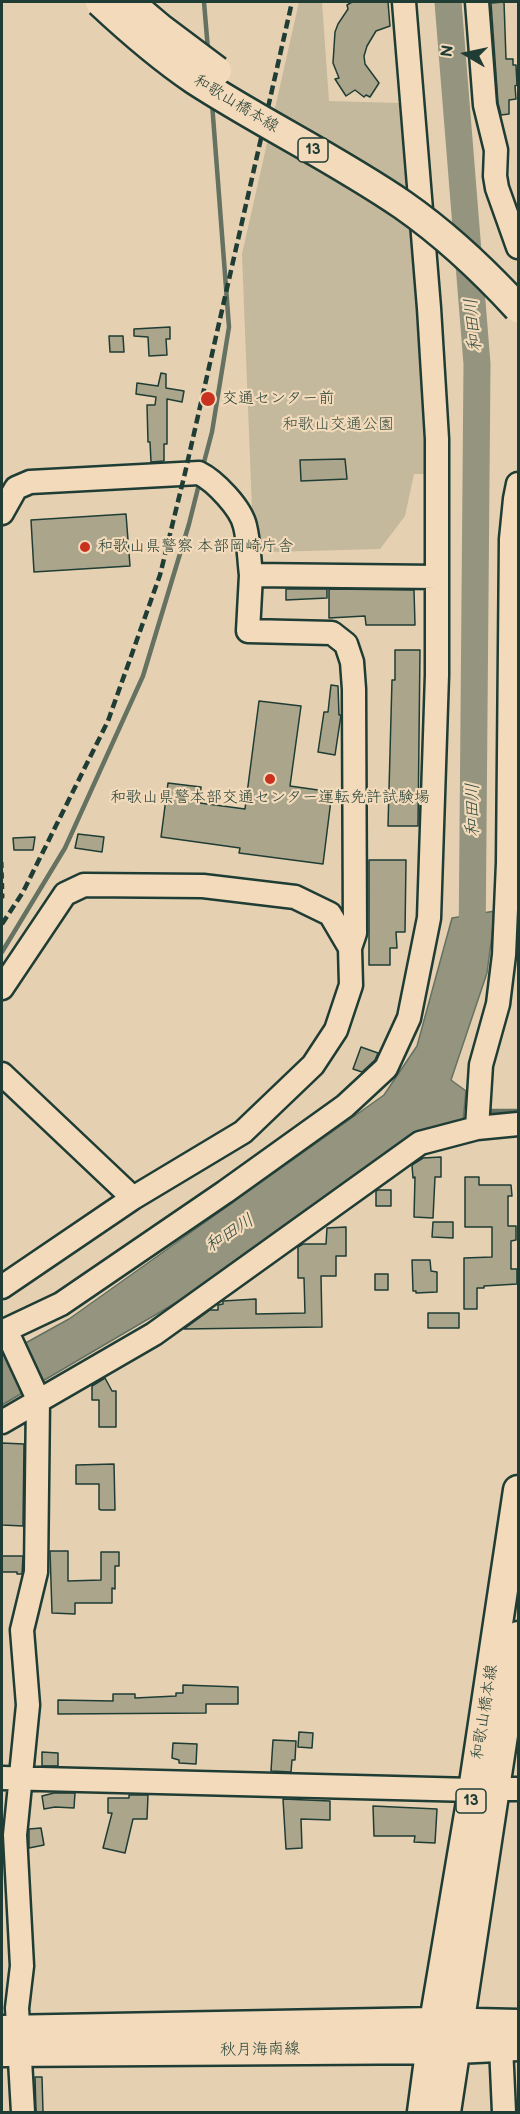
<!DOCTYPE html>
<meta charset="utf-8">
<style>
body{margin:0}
#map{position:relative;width:520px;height:2114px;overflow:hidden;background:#e5d1b2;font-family:"Balsamiq Sans",sans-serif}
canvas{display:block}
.frame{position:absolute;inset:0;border:3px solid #1f3d34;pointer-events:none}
.north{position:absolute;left:436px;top:24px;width:60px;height:60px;-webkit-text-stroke:4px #f2daba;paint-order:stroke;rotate:279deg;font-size:16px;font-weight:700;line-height:24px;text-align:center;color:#1f3d34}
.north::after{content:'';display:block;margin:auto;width:21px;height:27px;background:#1f3d34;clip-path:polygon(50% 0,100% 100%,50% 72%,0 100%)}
</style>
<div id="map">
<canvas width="520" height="2114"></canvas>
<div class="frame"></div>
<div class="north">N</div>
</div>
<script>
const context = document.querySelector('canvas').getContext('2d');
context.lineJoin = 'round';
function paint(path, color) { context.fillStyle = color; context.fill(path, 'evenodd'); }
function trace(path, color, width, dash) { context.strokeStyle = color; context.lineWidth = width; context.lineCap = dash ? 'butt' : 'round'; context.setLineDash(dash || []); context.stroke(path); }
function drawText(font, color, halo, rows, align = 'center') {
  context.font = font + ' "Balsamiq Sans","Klee One",sans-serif'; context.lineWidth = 4.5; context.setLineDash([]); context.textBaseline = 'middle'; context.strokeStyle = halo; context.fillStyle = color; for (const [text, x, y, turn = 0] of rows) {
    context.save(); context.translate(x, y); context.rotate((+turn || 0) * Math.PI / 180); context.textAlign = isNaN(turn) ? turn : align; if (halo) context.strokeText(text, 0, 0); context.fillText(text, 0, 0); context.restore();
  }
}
paint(new Path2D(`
 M 299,2 L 322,2 L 329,101 L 399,103 L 426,407 L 429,474 L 414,474 L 405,516 L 380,549 L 269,552 L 253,535 L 242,254 Z`), '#c4b89d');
const water = new Path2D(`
 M 495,911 L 487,973 L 451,1080 L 466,1091 L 463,1120 L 417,1131 L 189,1295 L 2,1405 L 2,1356 L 69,1319 L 384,1095 L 417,1046 L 452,918 Z`);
paint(water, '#94947f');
trace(water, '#657161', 1.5);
trace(new Path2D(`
 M 204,2 L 208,50
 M 203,466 L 212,432 L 229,327 L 212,103
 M 2,952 L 65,848 L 143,676 L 189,524 L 200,480
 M 485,1111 L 518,1111`), '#657161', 4.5);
trace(new Path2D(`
 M 448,2 L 477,364 L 472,950`), '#94947f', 27);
const building = new Path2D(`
 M 352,2 L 388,2 L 390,26 L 376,31 L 367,46 L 364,56 L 365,64 L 379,83 L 370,97 L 366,95 L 364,97 L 355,90 L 346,96 L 335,79 L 339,78 L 333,63 L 335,32 L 338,24 L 348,9 L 347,5 Z
 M 504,2 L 506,59 L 513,59 L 513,65 L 516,65 L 517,85 L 515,86 L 516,99 L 509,100 L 509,114 L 501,115 L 498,103 L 491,3 Z
 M 170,327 L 170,339 L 166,339 L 167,355 L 149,356 L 148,337 L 134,336 L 134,329 Z
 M 109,336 L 123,336 L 124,352 L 110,352 Z
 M 161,373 L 166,374 L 166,388 L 184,391 L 182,402 L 167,399 L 167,444 L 164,444 L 164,461 L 151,462 L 150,442 L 148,442 L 147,405 L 155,405 L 156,397 L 136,394 L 137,383 L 158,386 Z
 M 345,459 L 347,479 L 301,481 L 300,460 Z
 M 126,514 L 130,566 L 34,572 L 31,520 Z
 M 286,589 L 327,589 L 327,598 L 286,600 Z
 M 329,589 L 414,590 L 415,625 L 366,625 L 365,616 L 329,618 Z
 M 395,650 L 420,650 L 418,826 L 388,826 L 392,680 L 395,680 Z
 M 331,685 L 338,686 L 339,715 L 341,715 L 335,755 L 318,752 L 324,712 L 328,712 Z
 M 259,701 L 301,706 L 290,786 L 332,792 L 323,864 L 239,853 L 240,848 L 161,837 L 168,783 L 201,787 L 200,803 L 245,809 Z
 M 78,834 L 104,837 L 102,852 L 75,848 Z
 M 35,837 L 33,850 L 14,850 L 13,838 Z
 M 369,860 L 406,860 L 405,932 L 396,932 L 397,948 L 390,948 L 390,965 L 369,965 Z
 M 361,1047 L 378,1053 L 375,1060 L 362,1072 L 353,1069 Z
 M 441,1157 L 441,1177 L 435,1177 L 433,1218 L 414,1217 L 415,1177 L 413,1178 L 412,1165 L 423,1158 Z
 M 465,1177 L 479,1177 L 479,1185 L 511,1185 L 512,1196 L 508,1196 L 508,1226 L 516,1226 L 516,1240 L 511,1241 L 511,1269 L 517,1269 L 517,1284 L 484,1286 L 484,1288 L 477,1288 L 477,1309 L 464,1309 L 464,1258 L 492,1257 L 492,1227 L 465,1227 Z
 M 378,1190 L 391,1190 L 391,1206 L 376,1206 L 376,1191 Z
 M 433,1222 L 453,1222 L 453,1238 L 432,1237 Z
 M 346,1227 L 346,1256 L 336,1256 L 336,1276 L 321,1276 L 322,1327 L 184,1329 L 210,1310 L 218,1310 L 218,1305 L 223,1304 L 223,1301 L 256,1299 L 256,1314 L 305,1313 L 304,1278 L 298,1278 L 298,1247 L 303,1244 L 326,1244 L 327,1228 Z
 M 412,1260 L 430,1260 L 431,1271 L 437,1272 L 437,1292 L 416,1293 L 416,1291 L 413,1291 Z
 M 375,1274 L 388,1274 L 388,1290 L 375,1290 Z
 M 428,1313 L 459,1313 L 459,1328 L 428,1328 Z
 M 105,1378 L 112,1391 L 116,1391 L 116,1427 L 99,1427 L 99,1400 L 92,1400 L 92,1386 Z
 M 2,1443 L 24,1444 L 23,1526 L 2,1525 Z
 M 114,1464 L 115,1510 L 101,1510 L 99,1509 L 99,1484 L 76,1484 L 76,1465 Z
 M 50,1551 L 68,1551 L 68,1581 L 101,1580 L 101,1552 L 119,1552 L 119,1566 L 115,1566 L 115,1589 L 112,1588 L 112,1603 L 75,1603 L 75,1614 L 52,1613 Z
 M 2,1556 L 23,1556 L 22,1574 L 17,1574 L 17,1572 L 2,1572 Z
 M 183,1685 L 238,1687 L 238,1704 L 206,1704 L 206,1713 L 58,1714 L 58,1700 L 113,1701 L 113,1694 L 135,1694 L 135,1698 L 176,1696 L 176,1693 L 183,1693 Z
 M 299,1732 L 313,1733 L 312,1748 L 298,1747 Z
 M 273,1740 L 296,1741 L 295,1760 L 292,1760 L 291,1772 L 271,1771 Z
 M 173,1743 L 197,1744 L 196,1764 L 179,1763 L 179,1760 L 172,1758 Z
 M 42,1752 L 58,1753 L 58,1766 L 42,1766 Z
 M 54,1793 L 75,1793 L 74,1808 L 55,1807 L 44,1809 L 42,1796 Z
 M 129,1795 L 148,1795 L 147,1819 L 133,1819 L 125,1853 L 103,1848 L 112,1813 L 108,1813 L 108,1798 L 129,1798 Z
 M 283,1799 L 330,1801 L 330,1820 L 301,1819 L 302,1848 L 286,1849 Z
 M 373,1806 L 437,1809 L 435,1843 L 414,1842 L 415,1836 L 374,1836 Z
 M 41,1828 L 44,1845 L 29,1848 L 29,1829 Z
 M 35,2077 L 42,2077 L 43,2112 L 36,2112 Z`);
paint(building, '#aba58c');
trace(building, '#1f3d34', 1.5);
const minor = new Path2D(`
 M 477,2 L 485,105 L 496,150 L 495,176 L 497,188 L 518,247
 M 2,513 L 16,488 L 30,482 L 199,473 C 215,481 241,508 245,526 C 249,542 249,559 251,575 L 437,577
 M 251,575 L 248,631 L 332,633 L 346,644 L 352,662 L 354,689 L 355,933 L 350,948
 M 2,988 L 65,894 L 84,885 L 203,886 L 295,897 L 330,914 L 350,948 L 351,985 L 336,1030 L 313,1065 L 243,1132 L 133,1198 L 2,1287
 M 2,1074 L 133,1198
 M 477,1128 L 481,1065 L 498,1004 L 504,955 L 508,863 L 511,539 L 515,499 L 518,484
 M 2,1422 L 154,1334 L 420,1143 L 477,1128 L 518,1124
 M 2,1778 L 473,1790
 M 495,1789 L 518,1789
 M 501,2046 L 504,2112
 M 23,2112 L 17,2008 L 22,1966 L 15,1835 L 28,1705 L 22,1630 L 36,1572 L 38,1399 L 6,1330 L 61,1304 L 225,1192 L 345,1106 L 386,1068 L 409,1018 L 429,918 L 437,675 L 437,439 L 429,308 L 404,2`);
const major = new Path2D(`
 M 2,2030 L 434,2022 L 518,2024
 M 2,2052 L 456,2049 L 518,2046
 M 422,2112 L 434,2022 L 473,1790 L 518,1490
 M 446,2112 L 518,1636`);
trace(minor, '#1f3d34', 27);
trace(major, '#1f3d34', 33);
trace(new Path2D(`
 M 2,862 L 3,897 L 2,898`), '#1f3d34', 3, [6, 4.5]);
trace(minor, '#f2daba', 22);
trace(major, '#f2daba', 28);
trace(new Path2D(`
 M 2,924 L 23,892 L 108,721 L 160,575 L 185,473 L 292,2`), '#1f3d34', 4.5, [9, 4.5]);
const majorBridge = new Path2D(`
 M 100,2 C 130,30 161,57 195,80 C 263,124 336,159 403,205 C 446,235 483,270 518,308
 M 129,2 L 161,29 L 217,71`);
trace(majorBridge, '#1f3d34', 33, []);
trace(majorBridge, '#f2daba', 28);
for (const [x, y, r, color] of [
 [208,399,8,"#c8321e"],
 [85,547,6,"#c8321e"],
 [270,779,6,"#c8321e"]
]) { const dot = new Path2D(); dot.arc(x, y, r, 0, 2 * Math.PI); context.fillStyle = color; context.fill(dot); trace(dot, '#f2daba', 2); }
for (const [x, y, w] of [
 [313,150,30],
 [471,1801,30]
]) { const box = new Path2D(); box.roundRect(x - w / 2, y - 12, w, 24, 4.5); context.fillStyle = '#f2daba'; context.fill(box); trace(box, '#1f3d34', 1.5); }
drawText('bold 15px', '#1f3d34', null, [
 ["13",313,150],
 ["13",471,1801]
]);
drawText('16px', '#1f3d34', '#f2daba', [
 ["和歌山橋本線",236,104,31],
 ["和歌山橋本線",485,1712,-81],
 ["秋月海南線",260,2050,-1]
]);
drawText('16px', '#1f3d34', '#f2daba', [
 ["交通センター前",222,399],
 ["和歌山県警察 本部岡崎庁舎",97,547],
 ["和歌山県警本部交通センター運転免許試験場",270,798,"center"]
], 'left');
drawText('16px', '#384f44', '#f2daba', [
 ["和歌山交通公園",338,425]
]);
drawText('italic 18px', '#364e43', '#f2daba', [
 ["和田川",474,325,-95],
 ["和田川",473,810,-90],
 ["和田川",230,1234,-33]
]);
</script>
